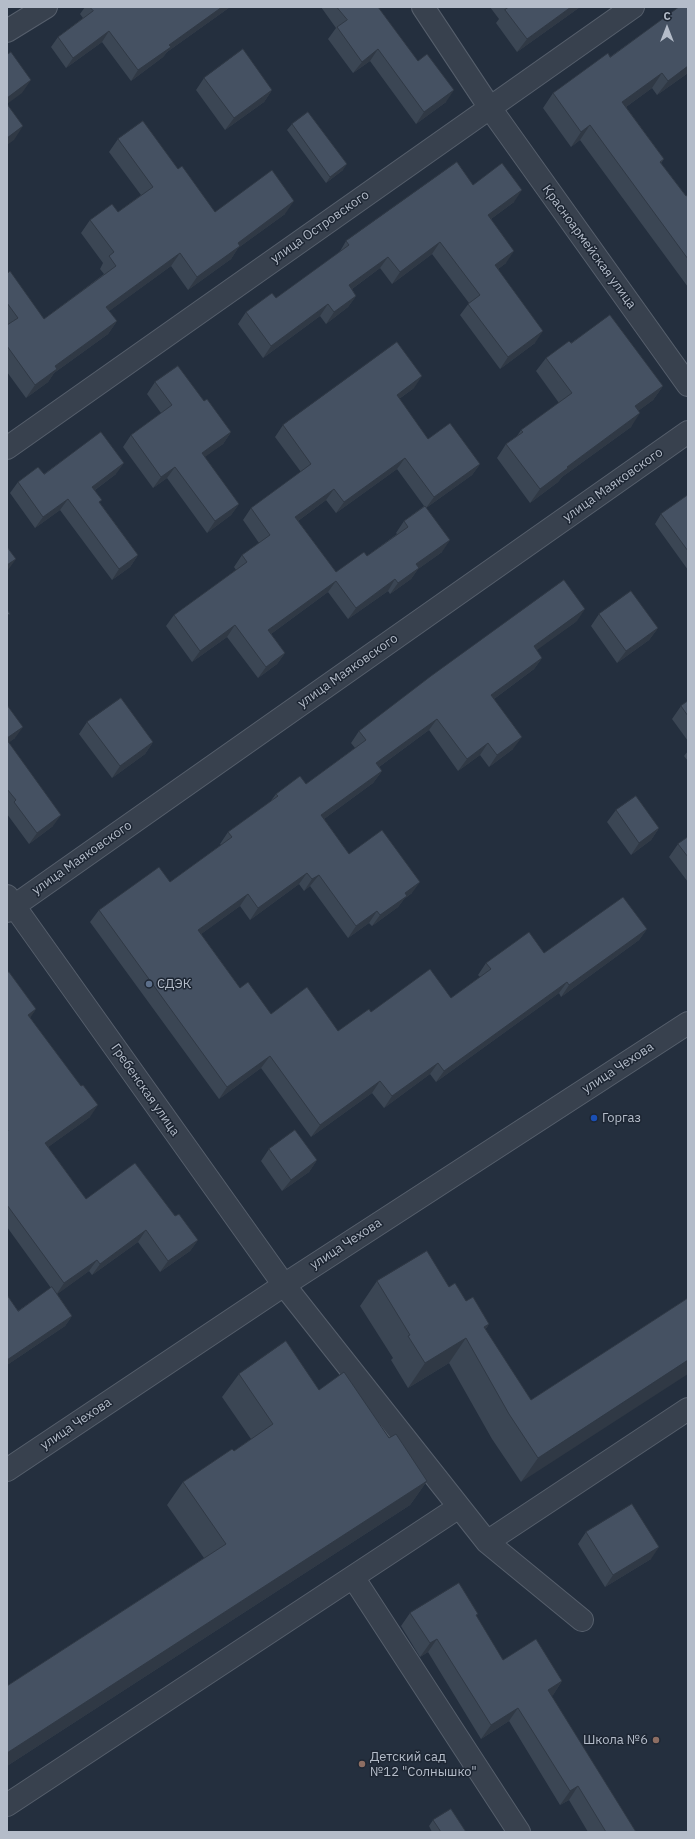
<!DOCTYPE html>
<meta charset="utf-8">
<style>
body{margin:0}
#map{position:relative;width:695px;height:1839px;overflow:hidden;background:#242f3e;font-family:"IBM Plex Sans",sans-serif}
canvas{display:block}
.frame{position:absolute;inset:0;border:8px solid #b4bcc9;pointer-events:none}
.north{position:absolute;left:647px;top:8px;width:40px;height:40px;-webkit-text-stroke:3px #1d2633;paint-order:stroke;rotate:0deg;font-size:11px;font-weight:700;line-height:16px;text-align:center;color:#b4bcc9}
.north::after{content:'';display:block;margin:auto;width:14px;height:18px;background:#b4bcc9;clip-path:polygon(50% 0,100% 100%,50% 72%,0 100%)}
</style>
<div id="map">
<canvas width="695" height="1839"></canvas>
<div class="frame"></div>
<div class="north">С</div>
</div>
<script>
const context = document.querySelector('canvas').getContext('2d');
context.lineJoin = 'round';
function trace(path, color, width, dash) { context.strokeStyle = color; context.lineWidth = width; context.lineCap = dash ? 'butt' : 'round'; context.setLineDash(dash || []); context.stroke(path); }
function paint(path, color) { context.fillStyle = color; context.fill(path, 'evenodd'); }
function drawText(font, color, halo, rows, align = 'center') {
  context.font = font + ' "IBM Plex Sans",sans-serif'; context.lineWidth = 3; context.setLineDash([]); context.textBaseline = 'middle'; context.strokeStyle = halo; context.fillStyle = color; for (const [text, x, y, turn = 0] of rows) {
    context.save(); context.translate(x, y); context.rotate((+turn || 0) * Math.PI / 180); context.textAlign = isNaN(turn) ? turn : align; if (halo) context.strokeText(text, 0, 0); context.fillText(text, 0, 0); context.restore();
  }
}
const minor = new Path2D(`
 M 423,7 L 490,108 L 688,385
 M 7,31 L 46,7
 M 7,448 L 633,7
 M 7,896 L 284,1285 L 487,1542 L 582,1620
 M 7,911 L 688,432
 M 7,1470 L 284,1285 L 688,1023
 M 487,1542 L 688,1409
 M 353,1577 L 519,1832
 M 7,1805 L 459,1507`);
trace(minor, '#565f6c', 24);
trace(minor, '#38414e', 22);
paint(new Path2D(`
 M 85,7 L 230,7 L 167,52 L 163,57 L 131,81 L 102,42 L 66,68 L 51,47 L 58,37 L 83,18 L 80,14 Z
 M 321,7 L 378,7 L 446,102 L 416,124 L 370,61 L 353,73 L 328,39 L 336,28 Z
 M 490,7 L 580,7 L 517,52 L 496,23 L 499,19 Z
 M 610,57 L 688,73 L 657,95 L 652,88 L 626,107 L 664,159 L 661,163 L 686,196 L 688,195 L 688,287 L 580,140 L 571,147 L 543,108 L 553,93 Z
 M 204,78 L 272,90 L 264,102 L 225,130 L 196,90 Z
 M 292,124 L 343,170 L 326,183 L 287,130 Z
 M 118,139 L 178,169 L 215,212 L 285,214 L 238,248 L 231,259 L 188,290 L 171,266 L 109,311 L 117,321 L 108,334 L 54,373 L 48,382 L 26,398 L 7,372 L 7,274 L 44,319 L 104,274 L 100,269 L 103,263 L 81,233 L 90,220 L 118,212 L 141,195 L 109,152 Z
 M 473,185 L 514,202 L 491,219 L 506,263 L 498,269 L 535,343 L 500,369 L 460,315 L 469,303 L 432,254 L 392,284 L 380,268 L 352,289 L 356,296 L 348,307 L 326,324 L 320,316 L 263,358 L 238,324 L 246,312 L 276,298 L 339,253 L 346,241 Z
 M 571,343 L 663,386 L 653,400 L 638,411 L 631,427 L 562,477 L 558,482 L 530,503 L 497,458 L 506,444 L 517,436 L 521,430 L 559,403 L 536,371 L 546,358 Z
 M 155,382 L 204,401 L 231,432 L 223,444 L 204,457 L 239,504 L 231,515 L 207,533 L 167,478 L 153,488 L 123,447 L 131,435 L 161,413 L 147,394 Z
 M 414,388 L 399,399 L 428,439 L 480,464 L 472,475 L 426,508 L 442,552 L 418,569 L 411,579 L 390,594 L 388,591 L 348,619 L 328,592 L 271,634 L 285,653 L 277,664 L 258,678 L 227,637 L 192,662 L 166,626 L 174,615 L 236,570 L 234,567 L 242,555 L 259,543 L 243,520 L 251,508 L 301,472 L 275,437 L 283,425 ZM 397,469 L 424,506 L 404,521 L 396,533 L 397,534 L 367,556 L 336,572 L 298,521 L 326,500 L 336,513 Z
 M 44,474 L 116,474 L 95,490 L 100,503 L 138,555 L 130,567 L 112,580 L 60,510 L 35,528 L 10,493 L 18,482 Z
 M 688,495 L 688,570 L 655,524 L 661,514 Z
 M 599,614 L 658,628 L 649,640 L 617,663 L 591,626 Z
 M 577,621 L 536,650 L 542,658 L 534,669 L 494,699 L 513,749 L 489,767 L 480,755 L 458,771 L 429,730 L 379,767 L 382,771 L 373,783 L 324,819 L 349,854 L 412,893 L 404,899 L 398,907 L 372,926 L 369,923 L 348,938 L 310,886 L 304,891 L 299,884 L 250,920 L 240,906 L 201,934 L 240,988 L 271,1014 L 338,1031 L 371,1012 L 451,998 L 480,977 L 478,975 L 486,963 L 544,953 L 647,929 L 639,940 L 561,997 L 559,993 L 436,1082 L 430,1074 L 384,1108 L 372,1093 L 311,1137 L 261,1068 L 219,1099 L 90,922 L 99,910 L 170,882 L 221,845 L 220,844 L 228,832 L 270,802 L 276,794 L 306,784 L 355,748 L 351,743 L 359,731 Z
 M 688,701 L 688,741 L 672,719 L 681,706 Z
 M 7,705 L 15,738 L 9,742 L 53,826 L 29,844 L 7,814 Z
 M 87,722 L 153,742 L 145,754 L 112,778 L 79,734 Z
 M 688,751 L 688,761 L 684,756 Z
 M 616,810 L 659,828 L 651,840 L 631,855 L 607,822 Z
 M 688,837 L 688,882 L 669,857 L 678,844 Z
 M 7,973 L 36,1009 L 30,1017 L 90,1117 L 48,1147 L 86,1199 L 175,1216 L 198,1240 L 190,1251 L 160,1272 L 138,1242 L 92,1275 L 89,1271 L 57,1294 L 72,1316 L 65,1326 L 7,1365 L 7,1295 L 18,1311 L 51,1288 L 7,1227 Z
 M 269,1149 L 317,1160 L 309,1172 L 282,1191 L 261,1161 Z
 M 377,1281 L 449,1287 L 466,1301 L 489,1324 L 485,1330 L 531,1400 L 688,1298 L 521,1482 L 492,1439 L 449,1363 L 408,1388 L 391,1360 L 393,1358 L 360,1306 Z
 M 239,1374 L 319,1390 L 389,1438 L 427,1481 L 410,1505 L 7,1766 L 7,1686 L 204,1558 L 167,1505 L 183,1482 L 234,1451 L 251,1439 L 222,1397 Z
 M 586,1532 L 651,1559 L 605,1587 L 578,1544 Z
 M 410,1613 L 476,1616 L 503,1660 L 562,1681 L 553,1695 L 551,1696 L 636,1832 L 588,1832 L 569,1800 L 560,1805 L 509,1721 L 481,1739 L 428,1652 L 420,1657 L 401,1626 Z
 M 433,1820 L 466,1832 L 432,1832 L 429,1826 Z`), '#3b4654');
paint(new Path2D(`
 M 222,7 L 230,7 L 167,52 L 163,57 L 131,81 L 138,70 L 169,45 Z
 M 571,7 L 580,7 L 517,52 L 527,39 Z
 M 109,31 L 102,42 L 66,68 L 73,58 Z
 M 378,49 L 370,61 L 353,73 L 362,62 Z
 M 688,66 L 688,73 L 657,95 L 668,81 Z
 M 662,73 L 652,88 L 612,117 L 622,102 Z
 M 31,80 L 22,93 L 7,104 L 7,98 Z
 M 272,90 L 264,102 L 225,130 L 234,118 Z
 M 454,90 L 446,102 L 416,124 L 424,112 Z
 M 590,125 L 580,140 L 571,147 L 581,132 Z
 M 23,126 L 14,140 L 7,145 L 7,138 Z
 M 347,164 L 343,170 L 326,183 L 330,177 Z
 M 522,190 L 514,202 L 480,227 L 488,215 Z
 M 294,201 L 285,214 L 238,248 L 231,259 L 188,290 L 197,277 L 238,243 Z
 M 440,242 L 432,254 L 392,284 L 400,272 Z
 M 514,251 L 506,263 L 487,277 L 495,265 Z
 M 180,253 L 171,266 L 97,320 L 106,307 Z
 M 388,257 L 380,268 L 341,297 L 349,285 Z
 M 356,296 L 348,307 L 326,324 L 334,312 Z
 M 328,304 L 320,316 L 263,358 L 271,346 Z
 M 117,321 L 108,334 L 54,373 L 48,382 L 26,398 L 35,385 L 55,366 Z
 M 543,331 L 535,343 L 500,369 L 508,357 Z
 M 422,376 L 414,388 L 389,406 L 397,395 Z
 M 663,386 L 653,400 L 626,420 L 635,406 Z
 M 640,413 L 631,427 L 562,477 L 558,482 L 530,503 L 540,489 L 567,467 Z
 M 231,432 L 223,444 L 194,465 L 202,453 Z
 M 405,458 L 397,469 L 336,513 L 344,502 Z
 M 124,463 L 116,474 L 84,498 L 92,487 Z
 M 480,464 L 472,475 L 426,508 L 434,497 Z
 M 175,467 L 167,478 L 153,488 L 161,477 Z
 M 334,489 L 326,500 L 287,529 L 295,517 Z
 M 68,499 L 60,510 L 35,528 L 43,517 Z
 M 239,504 L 231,515 L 207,533 L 215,521 Z
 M 450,540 L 442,552 L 418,569 L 411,579 L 390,594 L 398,583 L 416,564 Z
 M 138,555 L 130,567 L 112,580 L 119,569 Z
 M 16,559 L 8,570 L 7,571 L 7,565 Z
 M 395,579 L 388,591 L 348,619 L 356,608 Z
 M 336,581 L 328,592 L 260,642 L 268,630 Z
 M 585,609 L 577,621 L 526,658 L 534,646 Z
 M 235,625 L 227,637 L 192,662 L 200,651 Z
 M 658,628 L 649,640 L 617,663 L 626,651 Z
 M 285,653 L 277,664 L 258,678 L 266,667 Z
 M 542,658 L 534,669 L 483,707 L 491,695 Z
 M 437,719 L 429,730 L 368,775 L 376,763 Z
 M 23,727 L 15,738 L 7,744 L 7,738 Z
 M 522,737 L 513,749 L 489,767 L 497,755 Z
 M 153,742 L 145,754 L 112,778 L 120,766 Z
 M 488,743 L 480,755 L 458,771 L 467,759 Z
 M 382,771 L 373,783 L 313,827 L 321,815 Z
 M 61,815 L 53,826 L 29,844 L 37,833 Z
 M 659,828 L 651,840 L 631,855 L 639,843 Z
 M 307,873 L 299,884 L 250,920 L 258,908 Z
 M 319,875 L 310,886 L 304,891 L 312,879 Z
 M 420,882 L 412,893 L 404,899 L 398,907 L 372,926 L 380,915 L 405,893 Z
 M 248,894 L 240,906 L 190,942 L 198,930 Z
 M 377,911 L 369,923 L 348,938 L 356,926 Z
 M 647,929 L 639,940 L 561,997 L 569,985 Z
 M 567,982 L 559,993 L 436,1082 L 444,1071 Z
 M 36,1009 L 28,1021 L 28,1015 Z
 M 270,1056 L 261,1068 L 219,1099 L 227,1087 Z
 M 438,1063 L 430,1074 L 384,1108 L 392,1096 Z
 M 380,1081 L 372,1093 L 311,1137 L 320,1125 Z
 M 98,1105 L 90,1117 L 37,1155 L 45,1143 Z
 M 317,1160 L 309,1172 L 282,1191 L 291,1180 Z
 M 146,1230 L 138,1242 L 92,1275 L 100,1264 Z
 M 198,1240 L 190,1251 L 160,1272 L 168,1261 Z
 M 97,1260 L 89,1271 L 56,1295 L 64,1283 Z
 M 72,1316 L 65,1326 L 7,1365 L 7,1360 Z
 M 489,1324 L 472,1348 L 484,1327 Z
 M 466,1338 L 449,1363 L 408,1388 L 425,1363 Z
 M 688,1360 L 688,1374 L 521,1482 L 538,1458 Z
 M 427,1481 L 410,1505 L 7,1766 L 7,1753 Z
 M 659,1547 L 651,1559 L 605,1587 L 613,1575 Z
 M 437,1639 L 428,1652 L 420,1657 L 430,1643 Z
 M 562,1681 L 553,1695 L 538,1704 L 548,1690 Z
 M 518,1708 L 509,1721 L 481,1739 L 491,1725 Z
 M 578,1786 L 569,1800 L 560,1805 L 570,1791 Z`), '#303945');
const building = new Path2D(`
 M 90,7 L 222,7 L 169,45 L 171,47 L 138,70 L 109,31 L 73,58 L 58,37 L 93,11 Z
 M 337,7 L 378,7 L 418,61 L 427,54 L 454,90 L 424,112 L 378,49 L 362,62 L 337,27 L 347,20 Z
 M 509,7 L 571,7 L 527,39 L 505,10 Z
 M 679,7 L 688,7 L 688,66 L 668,81 L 662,73 L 622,102 L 664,159 L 660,162 L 686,196 L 688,195 L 688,259 L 590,125 L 581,132 L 553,93 L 608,53 L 610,57 Z
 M 243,49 L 272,90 L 234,118 L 204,78 Z
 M 11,52 L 31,80 L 7,98 L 7,55 Z
 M 7,104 L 23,126 L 7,138 Z
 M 308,112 L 347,164 L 330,177 L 292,124 Z
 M 143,121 L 178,169 L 182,166 L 215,212 L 272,170 L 294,201 L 238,243 L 240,246 L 197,277 L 180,253 L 106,307 L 117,321 L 55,366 L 57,369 L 35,385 L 7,346 L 7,325 L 18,318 L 7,303 L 7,274 L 10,271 L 44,319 L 116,266 L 109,256 L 114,252 L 90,220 L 112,204 L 118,212 L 153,187 L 118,139 Z
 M 457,162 L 473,185 L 502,163 L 522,190 L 488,215 L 514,251 L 495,265 L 543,331 L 508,357 L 468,304 L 480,295 L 440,242 L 400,272 L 388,257 L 349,285 L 356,296 L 334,312 L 328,304 L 271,346 L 246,312 L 272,293 L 276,298 L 349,245 L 346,241 Z
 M 610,315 L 663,386 L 635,406 L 640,413 L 567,467 L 568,468 L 540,489 L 506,444 L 523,432 L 521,430 L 572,393 L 546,358 L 569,341 L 571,343 Z
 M 397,342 L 422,376 L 397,395 L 428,439 L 450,423 L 480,464 L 434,497 L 405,458 L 344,502 L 334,489 L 295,517 L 336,572 L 364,552 L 367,556 L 408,527 L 404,521 L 425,506 L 450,540 L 416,564 L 419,568 L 398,583 L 395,579 L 356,608 L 336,581 L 268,630 L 285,653 L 266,667 L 235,625 L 200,651 L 174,615 L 247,562 L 242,555 L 270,535 L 251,508 L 311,464 L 283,425 Z
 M 178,366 L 204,401 L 207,399 L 231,432 L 202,453 L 239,504 L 215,521 L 175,467 L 161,477 L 131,435 L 172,405 L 155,382 Z
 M 101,432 L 124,463 L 92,487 L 102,500 L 99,502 L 138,555 L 119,569 L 68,499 L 43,517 L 18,482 L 38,467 L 44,474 Z
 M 688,495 L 688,551 L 661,514 Z
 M 7,547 L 16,559 L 7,565 Z
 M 564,580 L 585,609 L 534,646 L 542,658 L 491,695 L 522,737 L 497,755 L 488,743 L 467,759 L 437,719 L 376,763 L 382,771 L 321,815 L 349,854 L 382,830 L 420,882 L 405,893 L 407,896 L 380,915 L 377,911 L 356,926 L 319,875 L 312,879 L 307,873 L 258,908 L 248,894 L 198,930 L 240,988 L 248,982 L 271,1014 L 307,987 L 338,1031 L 369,1009 L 371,1012 L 430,969 L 451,998 L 491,969 L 486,963 L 529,932 L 544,953 L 623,897 L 647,929 L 569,985 L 567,982 L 444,1071 L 438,1063 L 392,1096 L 380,1081 L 320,1125 L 270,1056 L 227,1087 L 99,910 L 159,867 L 170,882 L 232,837 L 228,832 L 278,796 L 276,794 L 300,776 L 306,784 L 366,740 L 359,731 L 431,676 Z
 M 631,591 L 658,628 L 626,651 L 599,614 Z
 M 7,610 L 10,614 L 7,615 Z
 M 121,698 L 153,742 L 120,766 L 87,722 Z
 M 688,701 L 688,716 L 681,706 Z
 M 7,705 L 23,727 L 7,738 Z
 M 7,740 L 61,815 L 37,833 L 14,802 L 16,800 L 7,789 Z
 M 636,796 L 659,828 L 639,843 L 616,810 Z
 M 688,837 L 688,857 L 678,844 Z
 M 9,972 L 36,1009 L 28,1015 L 81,1086 L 83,1085 L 98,1105 L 45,1143 L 86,1199 L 135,1163 L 175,1216 L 179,1214 L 198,1240 L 168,1261 L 146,1230 L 100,1264 L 97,1260 L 64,1283 L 7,1205 L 7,1132 L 8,1131 L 7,1129 L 7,973 Z
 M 295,1130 L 317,1160 L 291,1180 L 269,1149 Z
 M 427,1251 L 449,1287 L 455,1283 L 466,1301 L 473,1297 L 489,1324 L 484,1327 L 531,1400 L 688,1298 L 688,1360 L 538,1458 L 509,1414 L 466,1338 L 425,1363 L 408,1336 L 410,1335 L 377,1281 Z
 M 52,1287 L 72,1316 L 7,1360 L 7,1295 L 18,1311 Z
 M 286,1341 L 319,1390 L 344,1372 L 389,1438 L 396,1434 L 427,1481 L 7,1753 L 7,1686 L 226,1544 L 183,1482 L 232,1449 L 234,1451 L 273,1424 L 239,1374 Z
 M 632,1504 L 659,1547 L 613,1575 L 586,1532 Z
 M 459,1583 L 478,1614 L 476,1615 L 503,1660 L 536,1639 L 562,1681 L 548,1690 L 636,1832 L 606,1832 L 578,1786 L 570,1791 L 518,1708 L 491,1725 L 437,1639 L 430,1643 L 410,1613 Z
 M 451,1809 L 466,1832 L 441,1832 L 433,1820 Z`);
paint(building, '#455162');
trace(building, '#303945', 1);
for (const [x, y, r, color] of [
 [149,984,4,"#5c6f8a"],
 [594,1118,4,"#1a4fb4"],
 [656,1740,4,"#8d6e63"],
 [362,1764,4,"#8d6e63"]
]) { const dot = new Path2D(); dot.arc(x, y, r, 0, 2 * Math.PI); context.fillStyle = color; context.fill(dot); trace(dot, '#1d2633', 1.5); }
drawText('13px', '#b4bcc9', '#1d2633', [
 ["улица Островского",320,227,-35],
 ["Красноармейская улица",589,247,54],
 ["улица Маяковского",613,485,-35],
 ["улица Маяковского",348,671,-35],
 ["улица Маяковского",82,858,-35],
 ["улица Чехова",618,1068,-33],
 ["Гребенская улица",145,1090,55],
 ["улица Чехова",346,1244,-33],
 ["улица Чехова",76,1424,-34]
]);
drawText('13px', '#b4bcc9', '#1d2633', [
 ["СДЭК",157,984],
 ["Горгаз",602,1118],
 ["Школа №6",648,1740,"right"],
 ["Детский сад",370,1757],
 ["№12 \"Солнышко\"",370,1772]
], 'left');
</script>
